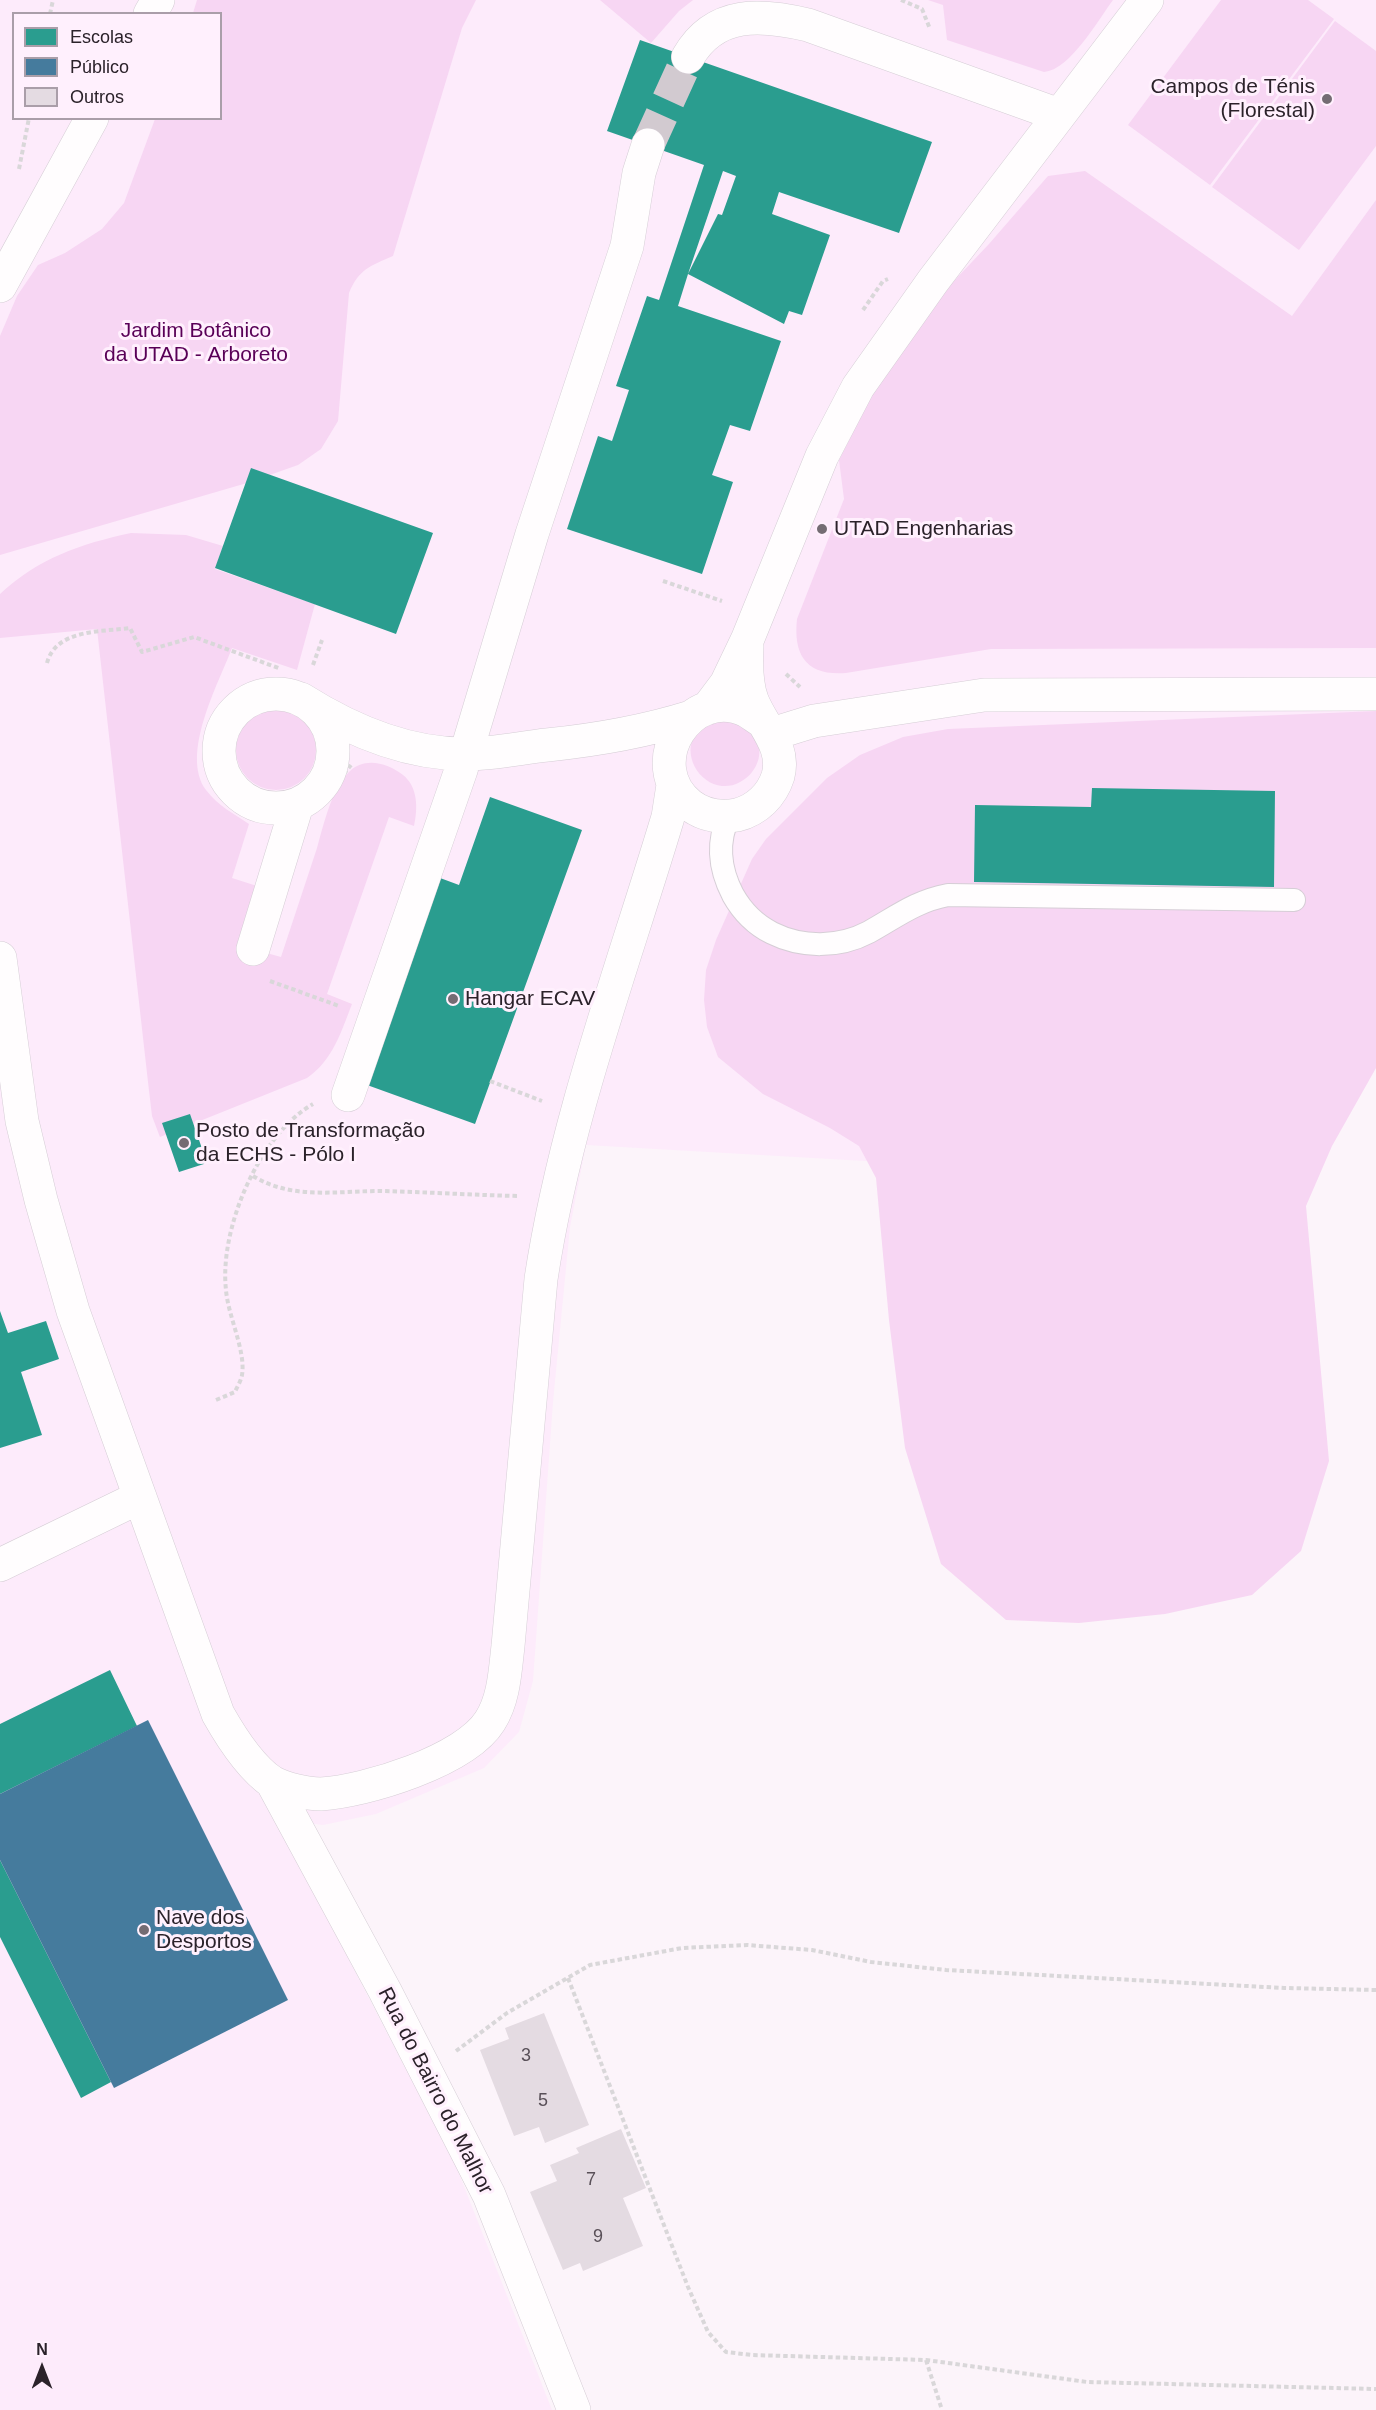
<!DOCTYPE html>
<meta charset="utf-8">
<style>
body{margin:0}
#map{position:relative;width:1376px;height:2410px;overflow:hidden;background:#fcf4fa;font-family:Arial,sans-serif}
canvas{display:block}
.legend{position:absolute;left:12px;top:12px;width:210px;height:108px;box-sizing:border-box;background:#fff0fd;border:2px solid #aa9ea9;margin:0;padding:8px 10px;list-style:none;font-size:18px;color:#2b222a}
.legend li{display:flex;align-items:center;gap:12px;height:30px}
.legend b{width:30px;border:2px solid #aa9ea9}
.north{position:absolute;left:12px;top:2338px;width:60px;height:60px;-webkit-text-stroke:4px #fff0fd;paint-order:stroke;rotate:0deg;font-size:16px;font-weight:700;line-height:24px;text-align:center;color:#2b222a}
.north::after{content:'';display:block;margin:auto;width:21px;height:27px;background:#2b222a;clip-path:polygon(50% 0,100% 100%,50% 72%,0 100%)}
</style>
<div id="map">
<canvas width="1376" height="2410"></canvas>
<ul class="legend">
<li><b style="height:16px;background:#2a9d8f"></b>Escolas</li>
<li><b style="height:16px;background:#457b9d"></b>Público</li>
<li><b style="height:16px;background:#e4dbe2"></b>Outros</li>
</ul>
<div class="north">N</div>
</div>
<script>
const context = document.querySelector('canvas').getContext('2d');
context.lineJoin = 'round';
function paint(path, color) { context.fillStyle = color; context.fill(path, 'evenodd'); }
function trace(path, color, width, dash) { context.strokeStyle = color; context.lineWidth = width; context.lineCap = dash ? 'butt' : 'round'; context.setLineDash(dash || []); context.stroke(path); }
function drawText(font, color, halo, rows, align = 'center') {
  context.font = font + ' Arial,sans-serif'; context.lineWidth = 6; context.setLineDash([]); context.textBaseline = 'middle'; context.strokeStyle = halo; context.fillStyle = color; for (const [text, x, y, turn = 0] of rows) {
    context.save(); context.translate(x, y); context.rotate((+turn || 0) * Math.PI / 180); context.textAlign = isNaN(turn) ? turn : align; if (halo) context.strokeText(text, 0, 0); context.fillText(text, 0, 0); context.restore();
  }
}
paint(new Path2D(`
 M 0,0 L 1376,0 L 1376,969 L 900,1163 L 586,1145 L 570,1227 L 553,1402 L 533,1681 L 519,1732 L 484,1768 L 376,1814 L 323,1825 L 276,1819 L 456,2166 L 552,2410 L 0,2410 ZM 14,14 L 220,14 L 220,118 L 14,118 Z`), '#fdebfb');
paint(new Path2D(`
 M 197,0 L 476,0 L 462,28 L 393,256 C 370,266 359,269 349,293 L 338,421 L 321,449 L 298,465 L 247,483 L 0,555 L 0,336 L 17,296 L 38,265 L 65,253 L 102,229 L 124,203 L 155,119 L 220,118 L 220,14 L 193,13 Z
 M 600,0 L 693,0 L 679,11 L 651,43 Z
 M 928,0 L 1113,0 C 1098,20 1070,70 1044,72 L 947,40 L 943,5 Z
 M 1221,0 L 1308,0 L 1334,19 L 1210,185 L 1128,125 Z
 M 1335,21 L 1376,51 L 1376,146 L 1299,250 L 1212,187 Z
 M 1085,171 L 1292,316 L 1376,200 L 1376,648 L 991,649 L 846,673 C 807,676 793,656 797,619 L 844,499 L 839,460 L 886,367 L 934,302 L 989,244 L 1048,176 Z
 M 131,533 L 186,535 L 223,546 L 215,569 L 315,604 L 297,670 L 232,648 C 218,685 180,754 206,790 C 217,805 234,814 249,824 L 232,878 L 257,886 L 263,952 L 281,957 C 293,921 305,884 317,848 C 324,824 331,790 349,772 C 364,756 388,763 403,775 C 418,787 418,808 414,826 L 389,817 L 327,994 L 352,1004 C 341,1032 333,1060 307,1078 L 160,1137 L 152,1116 L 148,1082 L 97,629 L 0,638 L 0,594 C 39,558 80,544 131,533 Z
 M236 750a40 40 0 1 1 80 0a40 40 0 1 1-80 0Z
 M 1376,711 L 1376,1068 L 1332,1146 L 1306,1206 L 1329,1461 L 1301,1551 L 1252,1595 L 1165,1614 L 1079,1623 L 1006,1620 L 941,1564 L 905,1448 L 889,1320 L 876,1178 L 859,1146 L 830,1128 L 763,1094 L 718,1057 L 707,1027 L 704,1000 L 706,970 L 716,940 L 752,859 L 766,839 L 827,778 L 860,755 L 903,737 L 948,729 Z
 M 714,719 L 745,724 C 749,730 756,736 758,743 C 765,765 744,788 722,786 C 699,784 681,754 696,733 C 700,728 708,723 714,719 Z`), '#f7d6f3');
paint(new Path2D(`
 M 640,40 L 932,142 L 899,233 L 779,192 L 772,214 L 830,235 L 802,315 L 789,311 L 784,324 L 688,274 L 678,306 L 781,341 L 750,431 L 730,425 L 712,475 L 733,482 L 702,574 L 567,529 L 598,436 L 612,441 L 629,390 L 616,386 L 647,296 L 659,300 L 704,165 L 607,131 ZM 723,171 L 736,176 L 722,215 L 718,214 L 688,274 Z
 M 251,468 L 433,533 L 396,634 L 215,568 Z
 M 1092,788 L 1275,791 L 1274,887 L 974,882 L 975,805 L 1091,807 Z
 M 490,797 L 582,830 L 475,1124 L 356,1081 L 432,875 L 459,885 Z
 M 190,1114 L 207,1163 L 179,1172 L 162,1123 Z
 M 0,1311 L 8,1333 L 46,1321 L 59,1359 L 21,1372 L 42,1435 L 0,1448 Z
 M 110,1670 L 137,1726 L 0,1794 L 0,1724 Z
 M 0,1860 L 111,2082 L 81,2098 L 0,1937 Z`), '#2a9d8f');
paint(new Path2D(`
 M 148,1720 L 288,2000 L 114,2088 L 0,1860 L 0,1794 Z`), '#457b9d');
paint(new Path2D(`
 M 544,2013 L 589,2125 L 545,2143 L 539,2127 L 514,2136 L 480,2050 L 509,2039 L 505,2028 Z
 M 621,2129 L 646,2188 L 623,2198 L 643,2246 L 583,2271 L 580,2263 L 563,2270 L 530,2192 L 557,2181 L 550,2165 L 579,2153 L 576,2148 Z`), '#e4dbe2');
trace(new Path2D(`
 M 648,145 L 688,57`), '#d2cad0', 33, [33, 16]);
const lane = new Path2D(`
 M 729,816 C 716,843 720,870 733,895 C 742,911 756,925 772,933 C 802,948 839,948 869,932 C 896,917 916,901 948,895 L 1294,900`);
const street = new Path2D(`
 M 150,14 L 158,0
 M 688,57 C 715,10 762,14 808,25 L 1059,115
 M 0,286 L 92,118
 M 747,646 C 746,664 746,683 752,700 C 762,726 786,746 778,776 C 772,795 757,810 737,815 C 720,818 703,815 690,805 C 639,764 691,683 747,711 C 752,714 757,718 762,721
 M219 751a57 57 0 1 1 114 0a57 57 0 1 1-114 0Z
 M 301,699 C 350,730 406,754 465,754 C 492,754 520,748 547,745 C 596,740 643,732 691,717
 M 708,708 L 726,684 L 748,638 L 822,456 L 858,387 L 933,281 L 1147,0
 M 772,734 L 814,721 L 984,695 L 1376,694
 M 253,949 L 297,805
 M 0,958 L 22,1121 L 41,1200 L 73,1311 L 218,1714 C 231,1737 250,1767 272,1782 C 284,1789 307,1794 321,1794 C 366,1791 465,1761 490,1721 C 504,1699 505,1672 508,1646 L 541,1279 C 565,1120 622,970 668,817 L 673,785
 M 348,1095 L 461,770 L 532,534 L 627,246 L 639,173 L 648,145
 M 0,1565 L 140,1497
 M 272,1782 L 385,1991 L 489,2195 L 574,2410`);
trace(lane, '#d6ced6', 24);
trace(street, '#d6ced6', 34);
trace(new Path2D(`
 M 901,0 L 922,9 L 930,29
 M 50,14 L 53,0
 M 19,169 L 29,118
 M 863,310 L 883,281 L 888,279
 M 663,581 L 722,601
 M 47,663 C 56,629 101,632 130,628 L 142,652 L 194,637 L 281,669
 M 313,665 L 322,640
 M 786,674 L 800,687
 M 332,793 L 342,776 L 351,765
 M 254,818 C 241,813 229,806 220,795 C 185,751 217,686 270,682
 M 270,981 L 339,1006
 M 490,1081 L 542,1101
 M 253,1176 C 292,1200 336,1191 380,1191 C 426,1192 472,1195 519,1196
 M 216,1400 L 235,1392 C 237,1387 241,1381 242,1375 C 246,1351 228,1316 226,1290 C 219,1229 259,1135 313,1104
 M 568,1978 L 688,2287 L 708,2332 L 726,2352 L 752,2355 L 926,2360 L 1087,2382 L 1376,2389
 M 456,2051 L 507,2013 L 590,1965 L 682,1948 L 747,1945 L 812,1950 L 871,1962 L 946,1970 L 1284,1988 L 1376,1990
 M 926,2360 L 942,2410`), '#d9d7d9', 4, [4.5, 3]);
trace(lane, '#fffdfe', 22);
trace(street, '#fffdfe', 33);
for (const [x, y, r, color] of [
 [1327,99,6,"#746c73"],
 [822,529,6,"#746c73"],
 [453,999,6,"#746c73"],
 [184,1143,6,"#746c73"],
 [144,1930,6,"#746c73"]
]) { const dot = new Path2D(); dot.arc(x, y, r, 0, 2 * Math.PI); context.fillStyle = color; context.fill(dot); trace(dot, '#fff0fd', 2); }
drawText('18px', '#595058', null, [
 ["3",526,2056],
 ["5",543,2101],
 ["7",591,2180],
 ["9",598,2237]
]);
drawText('21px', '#2b222a', '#fff0fd', [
 ["Campos de Ténis",1315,87,"right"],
 ["(Florestal)",1315,111,"right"],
 ["UTAD Engenharias",834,529],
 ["Hangar ECAV",465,999],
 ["Posto de Transformação",196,1131],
 ["da ECHS - Pólo I",196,1155],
 ["Nave dos",156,1918],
 ["Desportos",156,1942]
], 'left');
drawText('21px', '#590057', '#fff0fd', [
 ["Jardim Botânico",196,331],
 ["da UTAD - Arboreto",196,355]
]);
drawText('21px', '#2b222a', '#fff0fd', [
 ["Rua do Bairro do Malhor",435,2091,63]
]);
</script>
